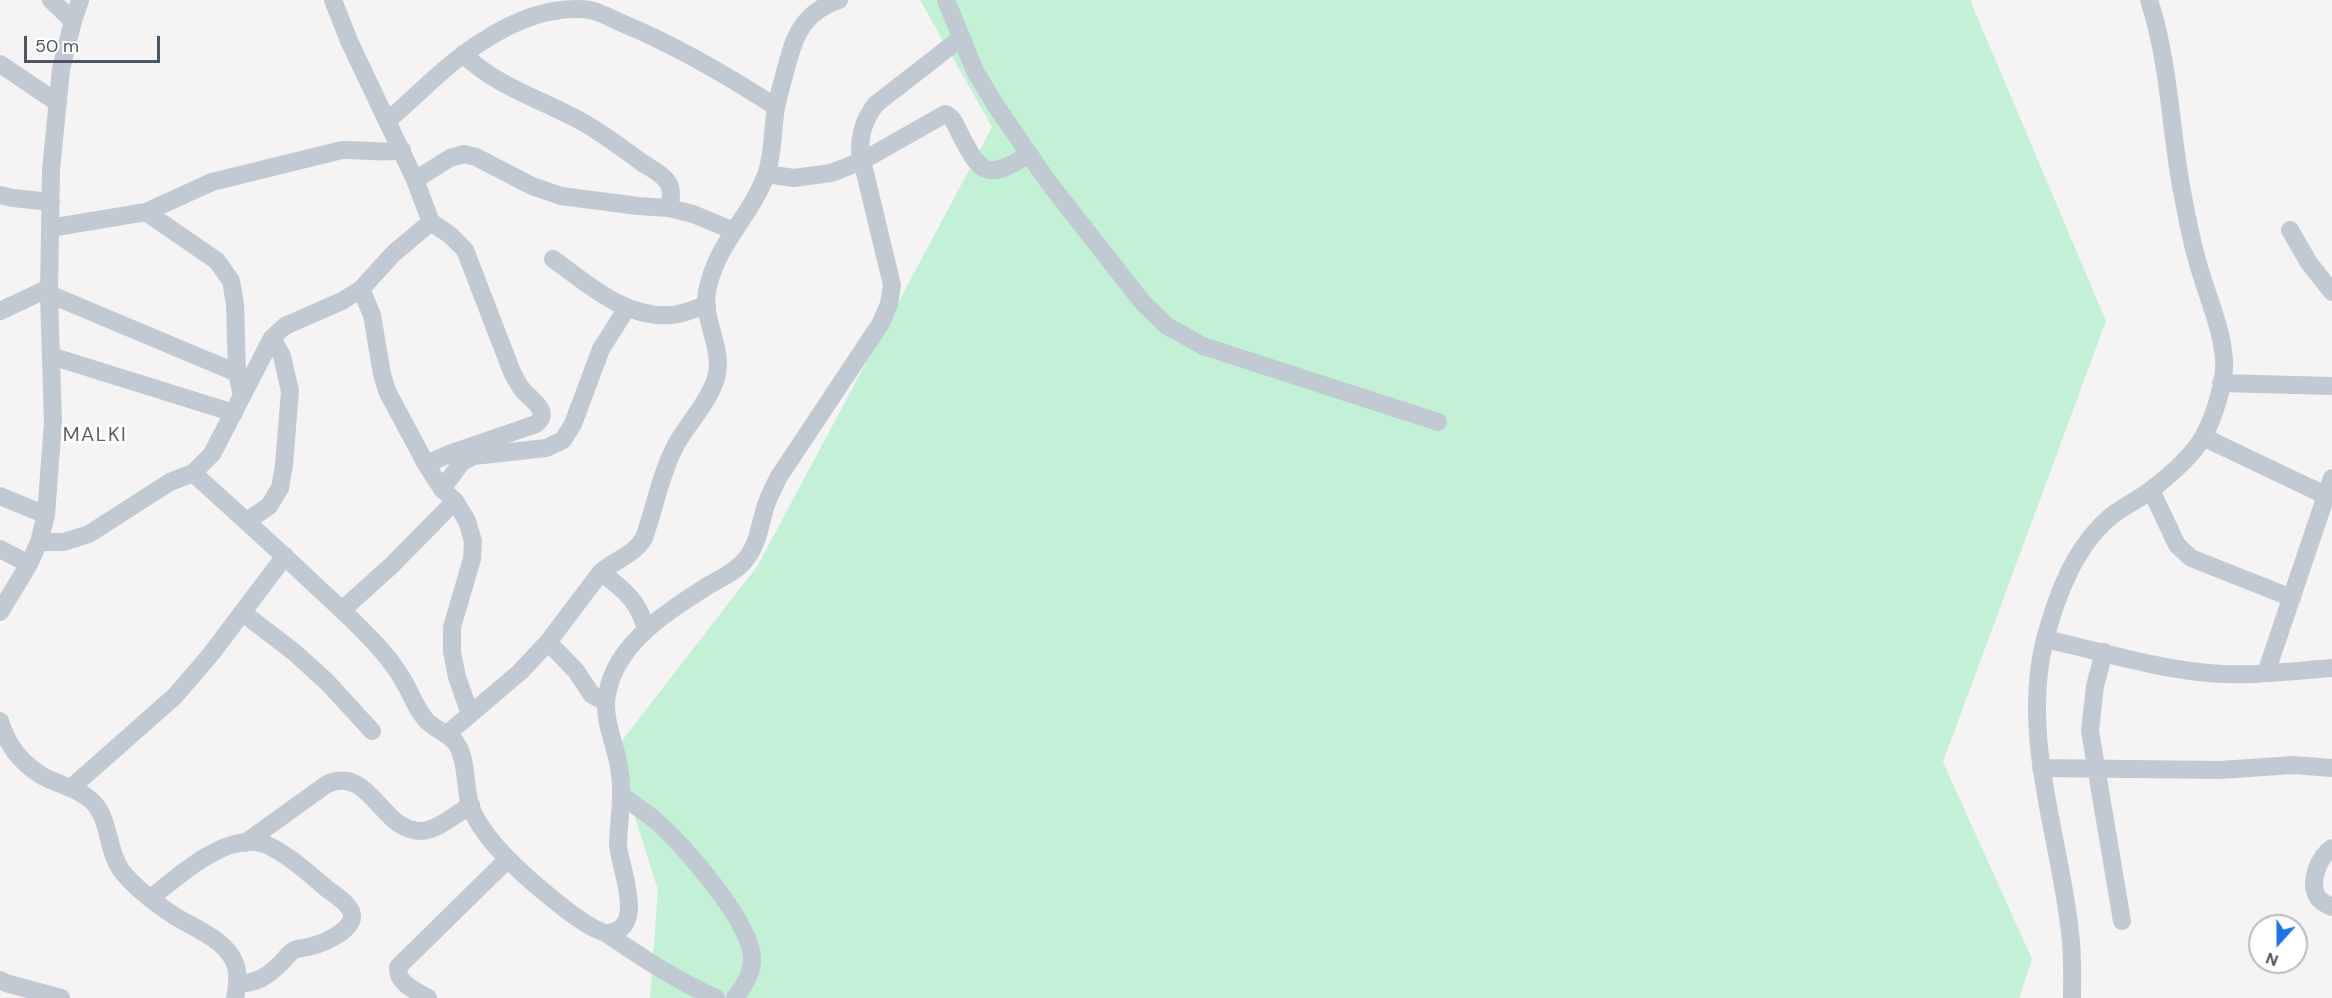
<!DOCTYPE html>
<style>
body{margin:0}
#map{position:relative;width:2332px;height:998px;overflow:hidden;background:#f5f3f3;font-family:"DM Sans",sans-serif}
canvas{display:block}
.north{position:absolute;left:2248px;top:914px;width:60px;height:60px;box-sizing:border-box;background:#fff;border:2px solid #b7bbc0;border-radius:50%;rotate:201deg;font-size:16px;font-weight:700;line-height:24px;text-align:center;color:#4a5661}
.north::after{content:'';display:block;margin:auto;width:21px;height:27px;background:#1a73e8;clip-path:polygon(50% 0,100% 100%,50% 72%,0 100%)}
.scale{position:absolute;left:24px;top:36px;width:136px;height:27px;box-sizing:border-box;border:3px solid #4a5661;border-top:0;padding-left:8px;font-size:18px;line-height:21px;white-space:nowrap;color:#4a5661;-webkit-text-stroke:4px #fff;paint-order:stroke}
</style>
<div id="map">
<canvas width="2332" height="998"></canvas>
<div class="north">N</div>
<div class="scale">50 m</div>
</div>
<script>
const context = document.querySelector('canvas').getContext('2d');
context.lineJoin = 'round';
function paint(path, color) { context.fillStyle = color; context.fill(path, 'evenodd'); }
function trace(path, color, width, dash) { context.strokeStyle = color; context.lineWidth = width; context.lineCap = dash ? 'butt' : 'round'; context.setLineDash(dash || []); context.stroke(path); }
function drawText(font, color, halo, rows, align = 'center') {
  context.font = font + ' "DM Sans",sans-serif'; context.lineWidth = 6; context.setLineDash([]); context.textBaseline = 'middle'; context.strokeStyle = halo; context.fillStyle = color; for (const [text, x, y, turn = 0] of rows) {
    context.save(); context.translate(x, y); context.rotate((+turn || 0) * Math.PI / 180); context.textAlign = isNaN(turn) ? turn : align; if (halo) context.strokeText(text, 0, 0); context.fillText(text, 0, 0); context.restore();
  }
}
paint(new Path2D(`
 M 920,0 L 1970,0 L 2106,321 L 1943,762 L 2032,959 L 2019,998 L 650,998 L 658,890 L 614,751 L 758,565 L 992,127 Z`), '#c3f1d5');
trace(new Path2D(`
 M 51,0 L 73,21
 M 333,0 L 349,41 L 415,180 L 431,222 L 450,235 L 465,250 L 512,372 C 515,377 518,384 522,389 C 530,400 552,410 536,424 L 449,454 L 426,464
 M 946,0 L 975,71 L 996,106 L 1049,183 L 1143,303 L 1167,326 L 1203,346 L 1438,422
 M 463,54 C 495,85 537,98 575,118 C 599,130 619,146 641,162 C 650,168 660,172 667,181 C 673,189 671,199 669,208
 M 0,64 L 58,103
 M 388,120 C 414,99 437,73 464,54 C 499,28 545,4 590,10 C 601,12 614,20 624,24 C 677,46 728,76 776,107
 M 766,174 L 794,178 L 831,173 L 862,161 L 945,114 C 953,117 955,124 959,132 C 980,173 986,182 1029,154
 M 415,180 L 450,158 L 464,154 L 476,157 L 532,186 L 561,196 L 638,206 L 669,208 L 693,214 L 734,231
 M 0,195 L 13,198 L 51,202
 M 146,212 L 217,261 L 231,281 L 235,304 L 237,373 L 242,396
 M 50,228 L 146,212 L 212,182 L 342,150 C 362,149 382,154 402,150
 M 2290,230 L 2309,263 L 2332,292
 M 553,259 C 588,284 625,319 672,315 C 683,314 696,308 707,305
 M 361,289 L 372,315 L 382,374 L 387,391 L 426,464 L 442,489 L 455,501 L 467,521 L 473,541 L 472,559 L 452,627 L 452,652 L 457,677 L 470,714
 M 49,294 L 237,373
 M 0,311 L 49,288
 M 51,356 L 234,413
 M 2221,383 L 2332,386
 M 2203,437 L 2327,496
 M 193,473 C 234,510 275,547 315,585 C 338,606 362,628 382,651 C 390,660 397,670 403,680 C 411,693 416,710 427,721 C 437,731 451,734 458,746 C 469,767 463,794 474,815 C 482,830 494,845 506,857 C 520,872 591,936 609,933 C 648,927 618,865 618,843 C 619,817 624,793 619,767 C 616,746 605,725 606,703 C 610,647 664,614 706,587 C 719,579 736,572 745,560 C 758,546 760,523 766,505 C 769,496 774,487 778,478 L 881,323 L 889,304 L 892,285 L 860,152 C 860,133 864,120 876,104 L 961,38
 M 442,489 L 462,462 L 474,456 L 546,448 L 563,440 L 573,424 L 601,349 L 627,308
 M 2151,490 L 2177,545 L 2191,558 L 2292,598
 M 0,496 L 46,515
 M 247,521 L 269,506 L 280,488 L 284,465 L 290,391 L 282,356 L 272,338
 M 39,542 L 64,542 L 89,534 L 170,482 L 193,473 L 212,454 L 272,338 L 285,326 L 342,301 L 361,289 L 394,253 L 431,222
 M 0,549 L 29,564
 M 601,572 C 624,590 638,600 646,629
 M 342,610 L 391,566 L 455,501
 M 0,612 L 29,564 L 39,542 L 46,515 L 53,422 L 49,294 L 51,170 L 61,69 L 73,21 L 80,0
 M 243,613 L 294,652 L 327,682 L 372,731
 M 2045,639 C 2099,651 2153,668 2208,673 C 2249,677 2291,671 2332,668
 M 548,642 L 576,671 L 592,695 L 606,702
 M 2104,652 L 2095,686 L 2090,731 L 2122,921
 M 2266,673 L 2332,478
 M 0,721 C 7,746 22,764 44,777 C 61,785 79,789 93,802 C 110,820 107,850 121,870 C 134,887 155,903 173,915 C 195,929 232,941 237,971 C 238,980 237,989 235,998
 M 447,734 L 520,672 L 548,642 L 601,572 C 616,559 634,555 644,538 C 655,507 661,472 677,443 C 689,422 707,404 715,381 C 726,350 702,323 707,292 C 715,245 750,218 766,175 C 774,153 772,130 776,108 C 778,96 782,84 785,72 C 794,38 801,13 839,0
 M 2041,768 L 2220,770 L 2293,765 L 2332,768
 M 72,787 L 175,696 L 211,654 L 285,556
 M 622,796 C 633,804 646,812 656,821 C 683,844 753,924 752,960 C 752,975 743,986 735,998
 M 245,843 L 327,784 C 371,765 381,832 421,831 C 437,831 457,813 471,805
 M 2332,848 C 2319,857 2309,881 2317,896 C 2320,902 2326,904 2332,907
 M 151,898 C 178,876 229,829 267,845 C 289,855 308,873 326,888 C 334,894 354,906 352,918 C 349,932 324,943 312,946 C 306,948 299,948 294,950 C 289,953 285,959 281,963 C 267,977 257,983 237,984
 M 607,934 C 643,958 677,981 716,998
 M 0,980 L 6,983 L 61,998
 M 428,998 C 415,990 397,984 398,967 L 508,859
 M 2072,998 C 2072,977 2073,954 2070,933 C 2060,835 2020,738 2045,639 C 2057,595 2074,548 2110,517 C 2122,507 2138,500 2151,490 C 2169,476 2192,457 2203,437 C 2214,418 2226,380 2224,359 C 2221,324 2206,294 2197,260 C 2190,236 2186,211 2181,186 C 2170,124 2169,61 2149,0`), '#c1cad2', 18);
context.letterSpacing = '1.5px';
drawText('20px', '#5f6368', '#fff', [
 ["MALKI",95,436]
]);
context.letterSpacing = '0px';
</script>
